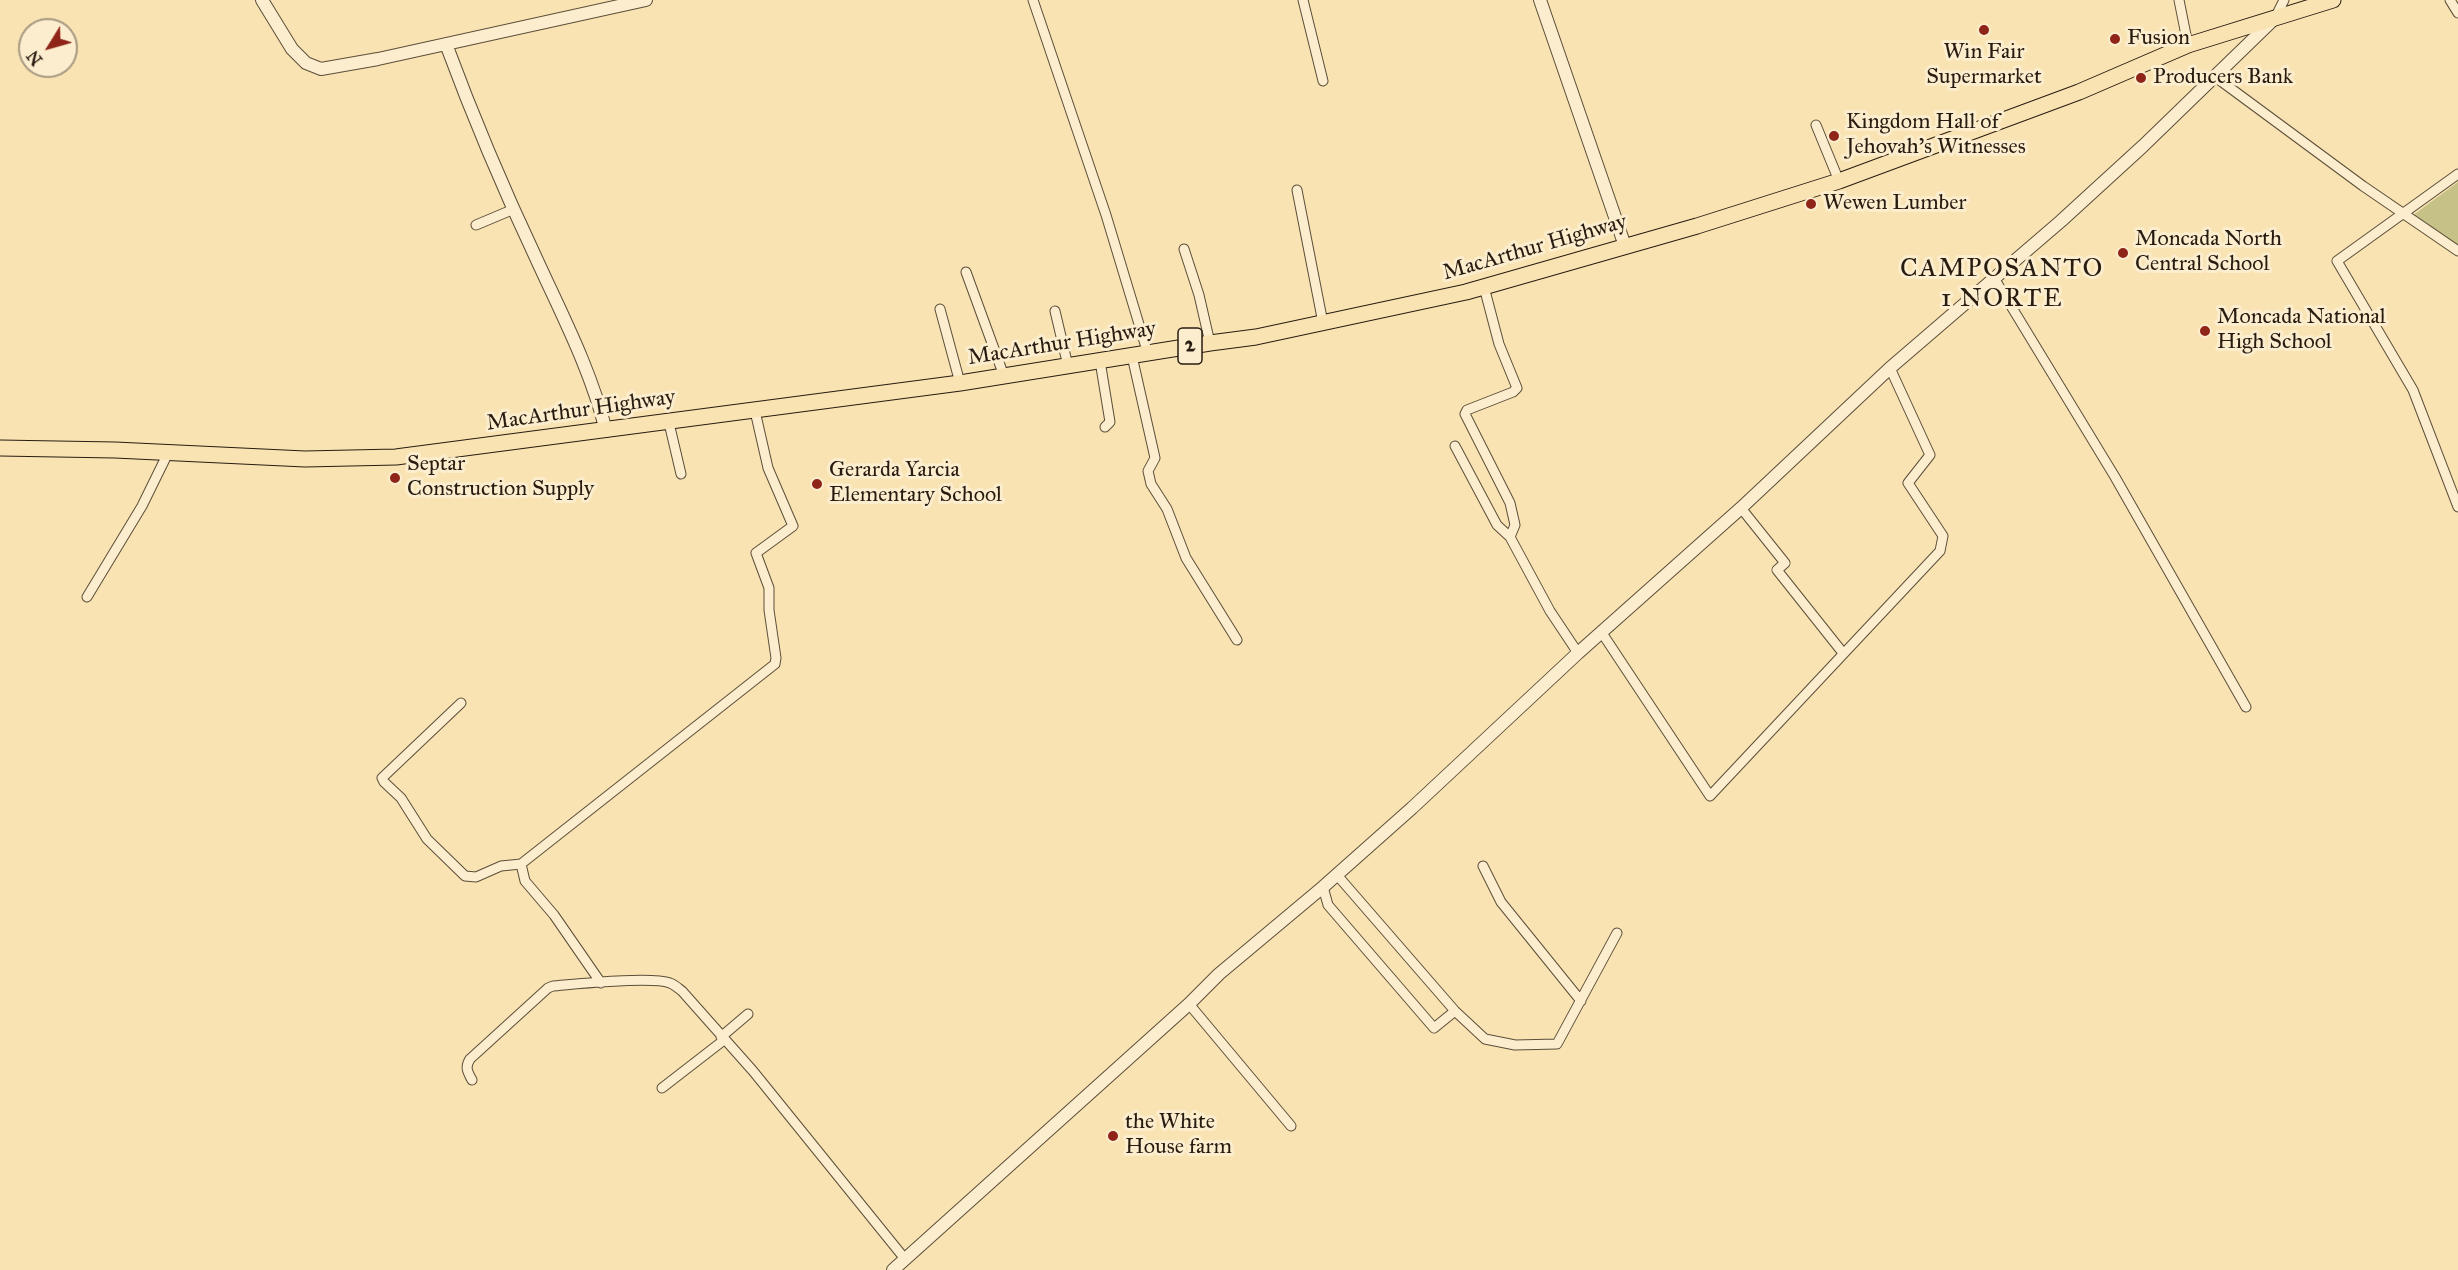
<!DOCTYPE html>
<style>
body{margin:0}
#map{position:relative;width:2458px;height:1270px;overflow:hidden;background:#f9e3b2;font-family:"IM FELL Great Primer",serif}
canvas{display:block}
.north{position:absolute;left:18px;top:18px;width:60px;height:60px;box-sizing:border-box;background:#fbedcd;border:2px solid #a79982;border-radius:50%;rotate:233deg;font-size:16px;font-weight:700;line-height:24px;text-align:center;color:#281c11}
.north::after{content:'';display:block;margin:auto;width:21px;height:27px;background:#8f2418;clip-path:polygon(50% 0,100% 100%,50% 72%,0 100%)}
</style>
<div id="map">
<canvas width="2458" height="1270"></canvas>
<div class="north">N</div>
</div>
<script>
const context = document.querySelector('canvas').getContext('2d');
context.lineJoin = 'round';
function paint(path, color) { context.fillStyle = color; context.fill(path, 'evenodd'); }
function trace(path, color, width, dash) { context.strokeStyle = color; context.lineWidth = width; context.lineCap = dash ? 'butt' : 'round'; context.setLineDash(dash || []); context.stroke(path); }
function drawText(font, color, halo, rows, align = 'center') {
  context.font = font + ' "IM FELL Great Primer",serif'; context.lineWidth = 6; context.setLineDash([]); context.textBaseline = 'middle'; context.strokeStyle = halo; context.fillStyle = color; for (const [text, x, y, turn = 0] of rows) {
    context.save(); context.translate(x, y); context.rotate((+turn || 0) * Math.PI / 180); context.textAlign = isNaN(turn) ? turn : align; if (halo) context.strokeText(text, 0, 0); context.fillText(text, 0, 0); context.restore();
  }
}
paint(new Path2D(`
 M 2458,182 L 2458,250 L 2412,216 Z`), '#c5c187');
const minor = new Path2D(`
 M 1033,0 L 1106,215 L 1148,354
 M 1303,0 L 1323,81
 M 2179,0 L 2188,45
 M 2450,0 L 2458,13
 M 2275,18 L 2284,0
 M 2214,76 L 2363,186 L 2458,251
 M 1816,125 L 1839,181
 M 2458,174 L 2337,261 L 2413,390 L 2458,507
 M 1297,190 L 1323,323
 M 476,225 L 514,209
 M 1184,249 L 1199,295 L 1210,343
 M 966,272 L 1004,376
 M 1994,278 L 2115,477 L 2246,707
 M 1484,287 L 1499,344 L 1517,388 L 1513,392 L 1467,410 L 1465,414 L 1510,503 L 1515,525 L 1510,537
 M 940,309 L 960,383
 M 1055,311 L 1068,366
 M 1132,356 L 1155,458 L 1148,471 L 1151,484 L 1167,509 L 1186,558 L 1237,640
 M 1100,361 L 1110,422 L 1105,427
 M 669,423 L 681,474
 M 1455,446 L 1497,525 L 1510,537 L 1550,611 L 1578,653
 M 1741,508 L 1785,563 L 1777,570 L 1843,653
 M 87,597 L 142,506 L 168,453
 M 1602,633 L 1710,796 L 1940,551 L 1943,536 L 1908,483 L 1930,455 L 1890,368
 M 461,703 L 382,778 L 384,782 L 401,798 L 427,839 L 465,876 L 476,877 L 501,866 L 521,864
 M 1483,866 L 1501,902 L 1581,1001
 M 1337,875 L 1455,1011 L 1485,1039 L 1515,1045 L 1557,1044 L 1617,933
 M 1323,887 L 1328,905 L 1434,1028 L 1455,1011
 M 601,983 L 554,915 L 525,881 L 521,864 L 775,664 L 776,658 L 769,610 L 769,588 L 756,553 L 793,526 L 768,468 L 755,411
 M 1189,1004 L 1291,1126
 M 721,1037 L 748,1014
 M 472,1080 C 467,1071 465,1067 470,1059 L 548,988 L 553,986 C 577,984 651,976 670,983 C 675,985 678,988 682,991 L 753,1071 L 905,1259
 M 662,1088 L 724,1040`);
const tertiary = new Path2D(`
 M 262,0 L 292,49 L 306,63 L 321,69 L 378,59 L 646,0
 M 1540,0 L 1625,246
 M 446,44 C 473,117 503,188 536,258 C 562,315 591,370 606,431
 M 893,1270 L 1189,1004 L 1219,974 L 1323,887 L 1412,808 L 1578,653 L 1741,508 L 1890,368 L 2061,221 L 2143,146 L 2274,19`);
const trunk = new Path2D(`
 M 0,448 L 115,450 L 305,459 L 396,457 L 960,383 L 1210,343 L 1256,337 L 1466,292 L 1697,226 L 1839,181 L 2079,92 L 2188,45 L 2333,0`);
trace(minor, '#5c4e39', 11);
trace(tertiary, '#5c4e39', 14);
trace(trunk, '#281c11', 17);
trace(minor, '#fbedcd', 9);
trace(tertiary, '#fbedcd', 12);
trace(trunk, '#f9e3b2', 15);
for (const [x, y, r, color] of [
 [1984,30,6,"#8f2418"],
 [2115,39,6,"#8f2418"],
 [2141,78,6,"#8f2418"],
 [1834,136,6,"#8f2418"],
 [1811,204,6,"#8f2418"],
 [2123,253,6,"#8f2418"],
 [2205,331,6,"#8f2418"],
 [395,478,6,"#8f2418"],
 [817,484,6,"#8f2418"],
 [1113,1136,6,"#8f2418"]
]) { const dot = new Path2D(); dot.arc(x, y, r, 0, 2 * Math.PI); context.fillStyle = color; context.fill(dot); trace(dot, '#fbedcd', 2); }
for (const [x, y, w] of [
 [1190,346,24]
]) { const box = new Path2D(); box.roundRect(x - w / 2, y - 18, w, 36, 4.5); context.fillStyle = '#fbedcd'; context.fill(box); trace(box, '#281c11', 1.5); }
drawText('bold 21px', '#281c11', null, [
 ["2",1190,346]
]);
drawText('22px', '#281c11', '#fbedcd', [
 ["Fusion",2127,39],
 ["Win Fair",1984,53,"center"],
 ["Supermarket",1984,78,"center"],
 ["Producers Bank",2153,78],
 ["Kingdom Hall of",1846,123],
 ["Jehovah's Witnesses",1846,148],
 ["Wewen Lumber",1823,204],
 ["Moncada North",2135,240],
 ["Central School",2135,265],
 ["Moncada National",2217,318],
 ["High School",2217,343],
 ["Septar",407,465],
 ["Construction Supply",407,490],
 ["Gerarda Yarcia",829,471],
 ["Elementary School",829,496],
 ["the White",1125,1123],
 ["House farm",1125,1148]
], 'left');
drawText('22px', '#281c11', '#fbedcd', [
 ["MacArthur Highway",1535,248,-16],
 ["MacArthur Highway",1062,344,-9],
 ["MacArthur Highway",581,411,-8]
]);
context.letterSpacing = '1.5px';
drawText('26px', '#281c11', '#fbedcd', [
 ["CAMPOSANTO",2002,270],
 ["1 NORTE",2002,300]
]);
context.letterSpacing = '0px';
</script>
